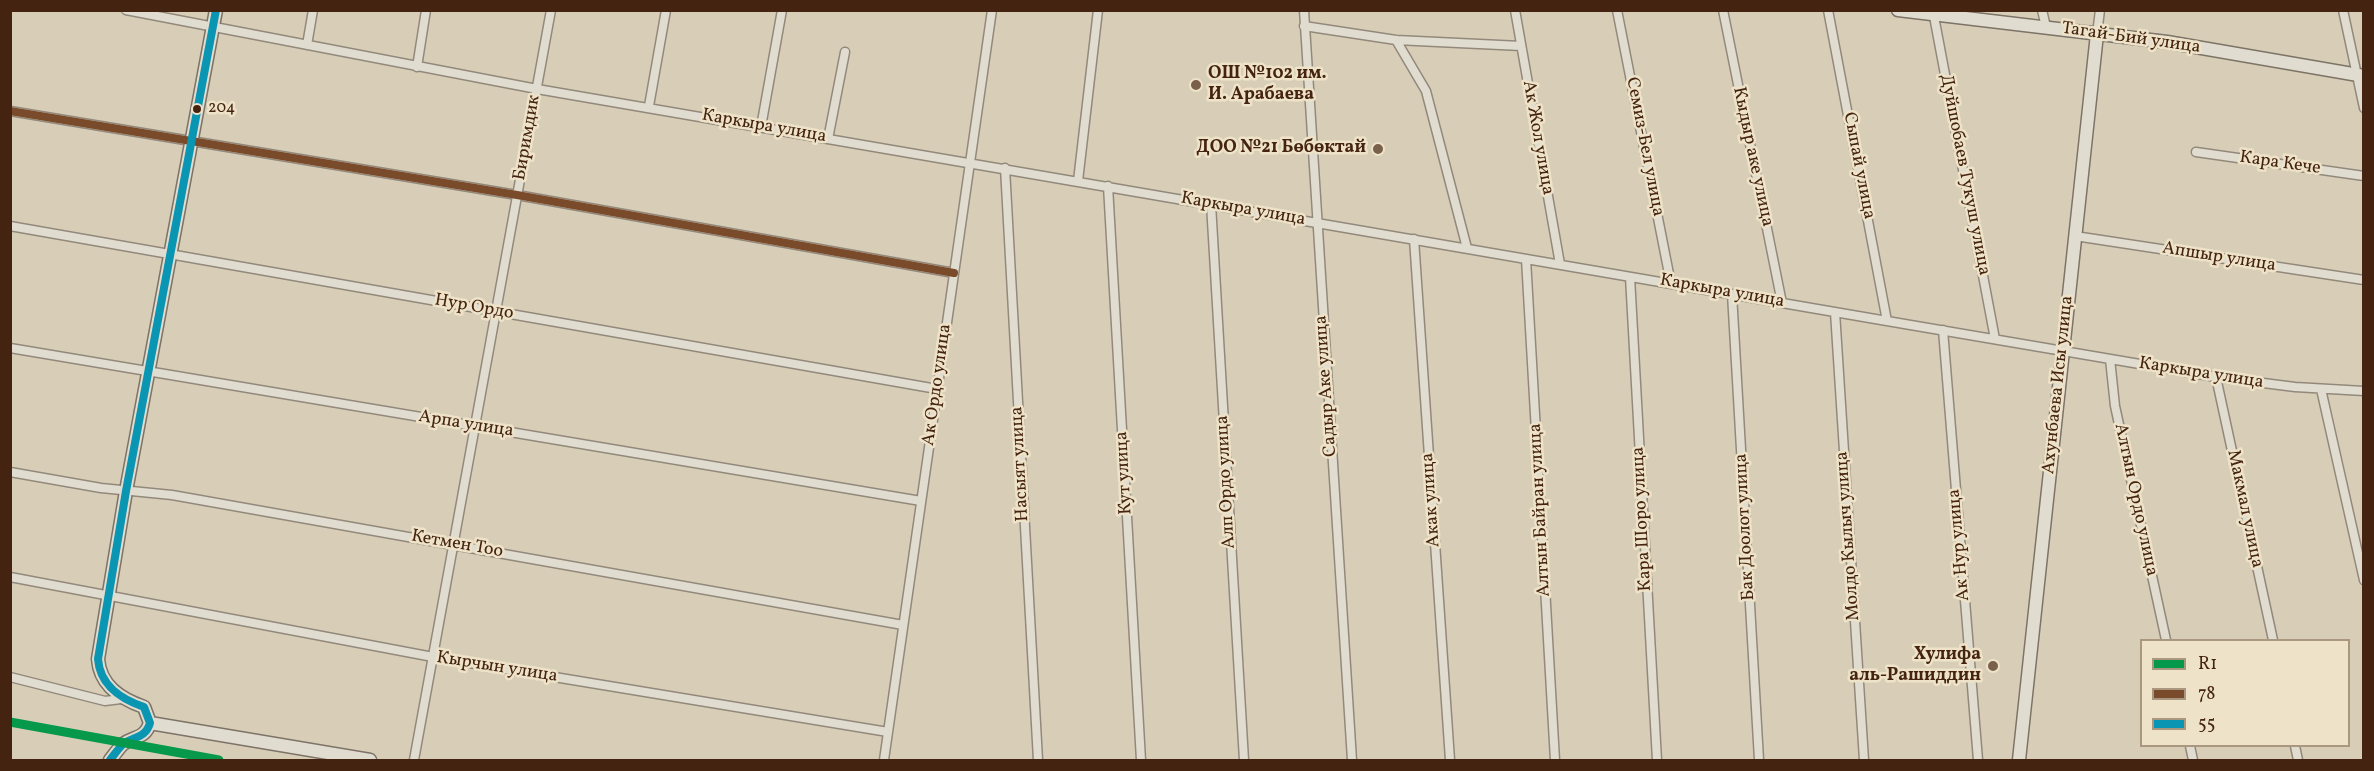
<!DOCTYPE html>
<meta charset="utf-8">
<style>
body{margin:0}
#map{position:relative;width:2374px;height:771px;overflow:hidden;background:#d8ceb8;font-family:Vollkorn,serif}
canvas{display:block}
.frame{position:absolute;inset:0;border:12px solid #442411;pointer-events:none}
.legend{position:absolute;left:2140px;top:639px;width:210px;height:108px;box-sizing:border-box;background:#eee3c8;border:2px solid #aa977f;margin:0;padding:8px 10px;list-style:none;font-size:18px;color:#442411}
.legend li{display:flex;align-items:center;gap:12px;height:30px}
.legend b{width:30px;border:2px solid #aa977f}
</style>
<div id="map">
<canvas width="2374" height="771"></canvas>
<div class="frame"></div>
<ul class="legend">
<li><b style="height:8px;background:#07994b"></b>R1</li>
<li><b style="height:8px;background:#7a4b2a"></b>78</li>
<li><b style="height:8px;background:#0a95b2"></b>55</li>
</ul>
</div>
<script>
const context = document.querySelector('canvas').getContext('2d');
context.lineJoin = 'round';
function trace(path, color, width, dash) { context.strokeStyle = color; context.lineWidth = width; context.lineCap = dash ? 'butt' : 'round'; context.setLineDash(dash || []); context.stroke(path); }
function drawText(font, color, halo, rows, align = 'center') {
  context.font = font + ' Vollkorn,serif'; context.lineWidth = 5; context.setLineDash([]); context.textBaseline = 'middle'; context.strokeStyle = halo; context.fillStyle = color; for (const [text, x, y, turn = 0] of rows) {
    context.save(); context.translate(x, y); context.rotate((+turn || 0) * Math.PI / 180); context.textAlign = isNaN(turn) ? turn : align; if (halo) context.strokeText(text, 0, 0); context.fillText(text, 0, 0); context.restore();
  }
}
const street = new Path2D(`
 M 126,10 L 537,89 L 1887,321 L 2216,377 L 2295,387 L 2364,391
 M 1304,10 L 1352,760
 M 1515,10 L 1560,264
 M 1617,10 L 1671,284
 M 1723,10 L 1782,303
 M 1828,10 L 1887,321
 M 2042,10 L 2046,27
 M 2343,10 L 2364,108
 M 1933,11 L 1995,339
 M 1304,26 L 1396,40 L 1521,46
 M 2097,34 L 2100,10
 M 1396,40 L 1426,91 L 1467,248
 M 307,45 L 313,10
 M 417,67 L 426,10
 M 649,106 L 666,10
 M 10,111 L 517,195 L 954,273
 M 761,127 L 782,10
 M 828,139 L 845,52
 M 2196,152 L 2364,176
 M 1005,168 L 1038,760
 M 1078,181 L 1098,10
 M 1108,186 L 1141,760
 M 1211,204 L 1244,760
 M 10,226 L 937,389
 M 2075,236 L 2364,280
 M 1414,239 L 1450,760
 M 1526,259 L 1555,760
 M 1630,277 L 1657,760
 M 1732,294 L 1759,760
 M 1835,312 L 1864,760
 M 1943,330 L 1978,760
 M 10,348 L 921,501
 M 2110,359 L 2115,406 L 2166,640
 M 2216,377 L 2273,640
 M 2321,389 L 2364,580
 M 10,472 L 101,488 L 172,495 L 903,625
 M 10,577 L 433,657 L 888,732
 M 10,677 L 105,701 L 121,699
 M 2190,746 L 2193,760
 M 2295,746 L 2298,760
 M 414,760 L 551,10
 M 884,760 L 992,10`);
const secondary = new Path2D(`
 M 1898,10 L 2167,42 L 2364,76
 M 150,723 L 370,760
 M 110,760 C 114,755 118,749 123,744 C 134,736 145,739 150,723 L 144,707 C 121,699 100,686 98,659 L 126,491 L 216,10
 M 2019,760 L 2097,34`);
trace(street, '#93897b', 11);
trace(secondary, '#7d7366', 15);
trace(street, '#e0dcd0', 8);
trace(secondary, '#e0dcd0', 12);
trace(new Path2D(`
 M 10,111 L 517,195 L 954,273`), '#7a4b2a', 8);
trace(new Path2D(`
 M 110,760 C 114,755 118,749 123,744 C 134,736 145,739 150,723 L 144,707 C 121,699 100,686 98,659 L 126,491 L 216,10`), '#0a95b2', 8);
trace(new Path2D(`
 M 10,722 L 219,760`), '#07994b', 9);
for (const [x, y, r, color] of [
 [1196,85,6,"#78604b"],
 [197,109,5,"#442411"],
 [1378,149,6,"#78604b"],
 [1993,666,6,"#78604b"]
]) { const dot = new Path2D(); dot.arc(x, y, r, 0, 2 * Math.PI); context.fillStyle = color; context.fill(dot); trace(dot, '#eee3c8', 2); }
drawText('16px', '#442411', '#eee3c8', [
 ["204",208,109]
], 'left');
drawText('18px', '#442411', '#eee3c8', [
 ["Тагай-Бий улица",2131,39,8],
 ["Каркыра улица",764,127,10],
 ["Биримдик",528,138,-80],
 ["Ак Жол улица",1537,138,80],
 ["Семиз-Бел улица",1644,147,79],
 ["Кыдыр аке улица",1752,157,78],
 ["Кара Кече",2280,164,8],
 ["Сыпай улица",1858,166,79],
 ["Дуйшобаев Тукуш улица",1964,175,79],
 ["Каркыра улица",1243,210,10],
 ["Апшыр улица",2219,258,9],
 ["Каркыра улица",1722,292,10],
 ["Нур Ордо",474,308,10],
 ["Каркыра улица",2201,374,9],
 ["Ак Ордо улица",938,385,-82],
 ["Ахунбаева Исы улица",2059,385,-84],
 ["Садыр Аке улица",1327,386,-94],
 ["Арпа улица",466,425,9],
 ["Насыят улица",1021,464,-93],
 ["Кут улица",1125,473,-93],
 ["Алп Ордо улица",1227,482,-93],
 ["Акак улица",1432,500,-94],
 ["Алтын Ордо улица",2135,500,78],
 ["Макмал улица",2244,509,78],
 ["Алтын Байран улица",1541,510,-93],
 ["Кара Шоро улица",1643,519,-93],
 ["Бак Доолот улица",1746,527,-93],
 ["Молдо Кылыч улица",1849,536,-94],
 ["Кетмен Тоо",457,545,10],
 ["Ак Нур улица",1960,545,-95],
 ["Кырчын улица",497,668,9]
]);
drawText('bold 18px', '#442411', '#eee3c8', [
 ["ОШ №102 им.",1208,75,"left"],
 ["И. Арабаева",1208,96,"left"],
 ["ДОО №21 Бөбөктай",1366,149],
 ["Хулифа",1981,656],
 ["аль-Рашиддин",1981,677]
], 'right');
</script>
